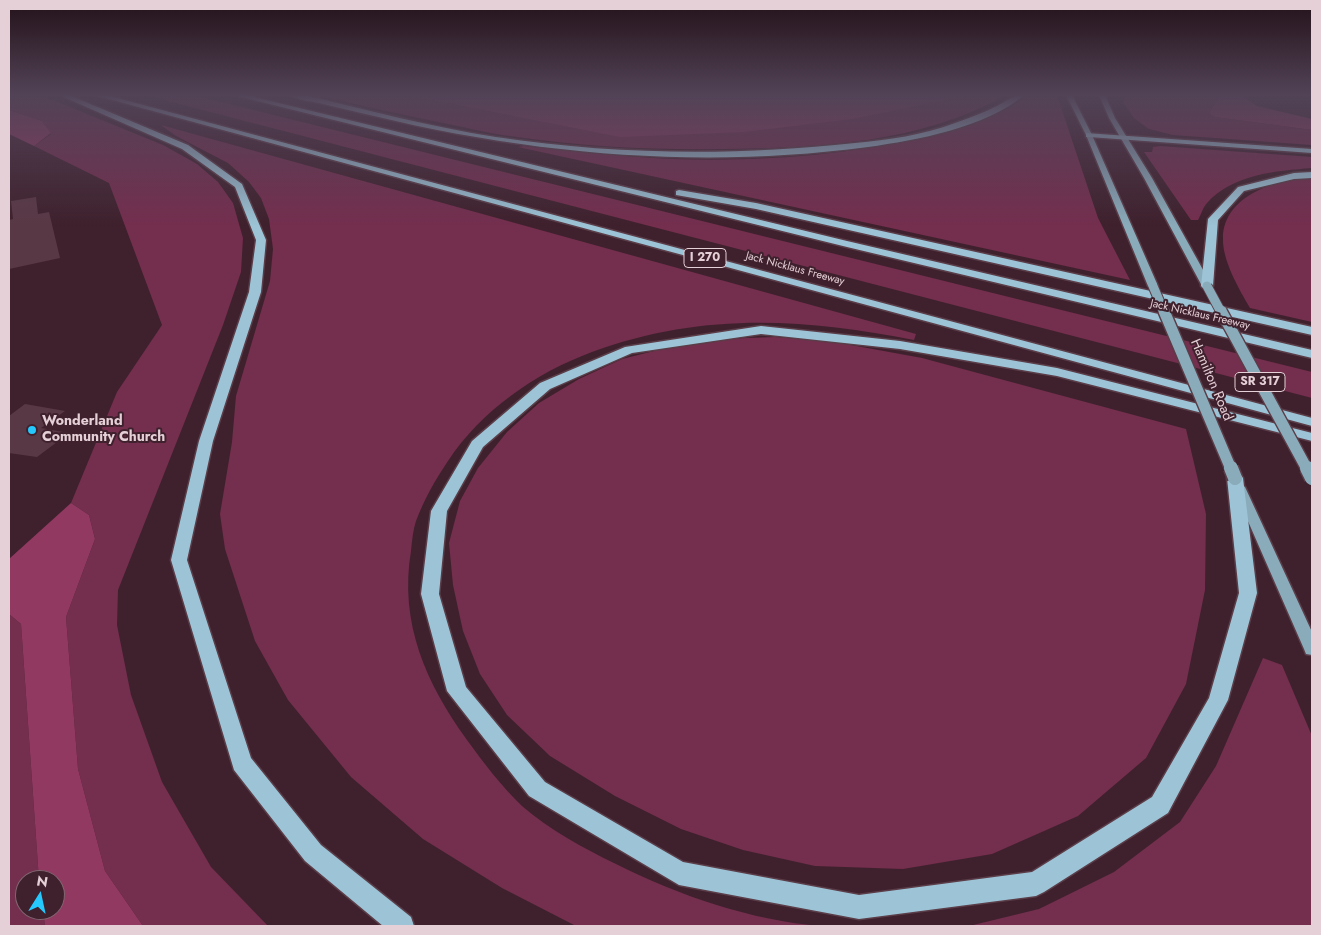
<!DOCTYPE html>
<style>
body{margin:0}
#map{position:relative;width:1321px;height:935px;overflow:hidden;background:#3f212d;font-family:Jost,sans-serif}
canvas{display:block}
.frame{position:absolute;inset:0;border:10px solid #e5d0d7;pointer-events:none}
.north{position:absolute;left:15px;top:870px;width:50px;height:50px;box-sizing:border-box;background:#3f212d;border:1px solid #816771;border-radius:50%;rotate:10deg;font-size:14px;font-weight:700;line-height:20px;text-align:center;color:#e5d0d7}
.north::after{content:'';display:block;margin:auto;width:18px;height:22px;background:#25c9fe;clip-path:polygon(50% 0,100% 100%,50% 72%,0 100%)}
</style>
<div id="map">
<canvas width="1321" height="935"></canvas>
<div class="frame"></div>
<div class="north">N</div>
</div>
<script>
const context = document.querySelector('canvas').getContext('2d');
context.lineJoin = 'round';
function paint(path, color) { context.fillStyle = color; context.fill(path, 'evenodd'); }
function trace(path, color, width, dash) { context.strokeStyle = color; context.lineWidth = width; context.lineCap = dash ? 'butt' : 'round'; context.setLineDash(dash || []); context.stroke(path); }
function drawText(font, color, halo, rows, align = 'center') {
  context.font = font + ' Jost,sans-serif'; context.lineWidth = 4; context.setLineDash([]); context.textBaseline = 'middle'; context.strokeStyle = halo; context.fillStyle = color; for (const [text, x, y, turn = 0] of rows) {
    context.save(); context.translate(x, y); context.rotate((+turn || 0) * Math.PI / 180); context.textAlign = isNaN(turn) ? turn : align; if (halo) context.strokeText(text, 0, 0); context.fillText(text, 0, 0); context.restore();
  }
}
paint(new Path2D(`
 M 9,95 L 37,95 L 53,100 L 163,145 L 197,164 L 218,182 L 233,203 L 243,238 L 241,272 L 223,325 L 118,590 L 117,625 L 131,695 L 162,782 L 211,867 L 268,926 L 143,926 L 105,871 L 78,769 L 66,617 L 95,539 L 89,515 L 71,503 L 117,392 L 162,325 L 109,183 L 34,146 L 51,134 L 42,121 L 9,110 Z
 M 145,95 L 193,95 L 1312,372 L 1312,398 Z
 M 314,95 L 405,95 L 596,132 L 426,95 L 1006,95 C 922,143 819,148 724,149 C 655,150 586,147 517,137 C 497,135 477,130 458,126 C 410,116 362,106 314,95 Z
 M 1026,95 L 1057,95 L 1098,218 L 1130,280 L 518,147 L 524,146 C 573,151 623,157 672,159 C 763,162 859,155 947,131 C 974,123 1006,115 1026,95 Z
 M 1125,95 L 1220,95 L 1209,113 L 1215,117 L 1312,130 L 1312,145 L 1173,135 L 1149,129 L 1134,118 L 1123,102 Z
 M 161,125 L 916,334 L 914,340 C 803,318 700,312 592,352 C 535,373 481,411 448,461 C 435,480 424,500 416,521 C 413,530 412,541 411,551 C 399,623 426,683 467,740 C 483,762 502,787 522,806 C 550,830 583,848 616,864 C 677,895 753,921 821,926 L 576,926 L 502,888 L 423,839 L 351,777 L 288,700 L 255,641 L 225,549 L 220,514 L 232,442 L 236,396 L 270,281 L 273,249 L 269,219 L 261,198 L 249,182 L 228,163 L 176,136 Z
 M 1160,146 L 1312,157 L 1312,168 C 1276,171 1233,174 1207,203 C 1203,207 1201,215 1198,220 L 1191,220 L 1144,152 L 1152,152 L 1153,147 Z
 M 1312,177 L 1312,322 L 1250,308 C 1239,289 1222,260 1223,238 C 1224,195 1277,179 1312,177 Z
 M 775,337 L 829,341 L 922,358 L 1186,429 L 1206,514 L 1205,590 L 1186,684 L 1146,758 L 1078,816 L 992,854 L 903,869 L 815,866 L 743,850 L 681,829 L 615,796 L 550,756 L 507,715 L 480,674 L 463,631 L 453,585 L 449,543 L 460,501 L 478,468 L 507,432 L 539,403 L 579,379 L 622,359 L 662,349 L 720,339 Z
 M 9,614 L 21,624 L 39,880 L 25,880 L 25,910 L 43,910 L 45,926 L 9,926 Z
 M 1263,658 L 1282,665 L 1312,736 L 1312,926 L 969,926 L 1039,909 L 1114,872 L 1180,822 L 1216,766 Z`), '#742e4e');
paint(new Path2D(`
 M 405,95 L 970,95 L 852,119 L 744,132 L 620,137 Z
 M 1220,95 L 1241,95 L 1257,106 L 1312,119 L 1312,130 L 1215,117 L 1209,113 Z
 M 9,110 L 42,121 L 51,133 L 34,146 L 9,134 Z
 M 71,503 L 89,515 L 95,539 L 66,617 L 78,769 L 105,871 L 143,926 L 45,926 L 43,910 L 55,910 L 55,880 L 39,880 L 21,624 L 9,614 L 9,559 Z`), '#923962');
paint(new Path2D(`
 M 36,197 L 38,214 L 49,212 L 60,258 L 9,269 L 9,220 L 13,219 L 11,201 Z
 M 25,404 L 65,411 L 41,428 L 69,433 L 37,457 L 9,453 L 9,416 Z`), '#593845');
const primary = new Path2D(`
 M 1066,95 L 1072,95 L 1092,135 L 1158,286 L 1156,288 L 1150,288 L 1148,286 L 1086,135 Z
 M 1099,95 L 1105,95 L 1115,118 L 1152,178 L 1212,286 L 1210,288 L 1204,288 L 1202,286 L 1144,178 L 1109,118 Z
 M 1239,483 L 1245,487 L 1312,632 L 1312,655 L 1306,654 L 1304,649 L 1233,487 Z`);
const motorway = new Path2D(`
 M 59,95 L 69,95 L 188,145 L 242,184 L 266,240 L 261,292 L 213,441 L 187,560 L 251,758 L 321,845 L 411,917 L 414,926 L 383,926 L 305,861 L 234,770 L 171,560 L 199,441 L 249,292 L 256,240 L 235,187 L 182,149 Z
 M 94,95 L 106,95 L 1312,418 L 1312,426 Z
 M 233,95 L 246,95 L 847,241 L 1312,350 L 1312,358 L 847,247 Z
 M 290,95 L 304,95 C 368,110 431,127 496,137 C 616,155 734,156 855,143 C 888,140 923,135 955,123 C 969,118 983,113 997,106 C 1007,101 1013,95 1024,95 C 985,128 917,140 868,147 C 702,169 536,155 374,116 C 355,112 337,107 319,103 C 309,101 298,100 290,95 Z
 M 1086,133 L 1312,149 L 1312,153 L 1089,137 L 1086,137 Z
 M 1312,172 L 1312,178 L 1294,179 L 1244,191 L 1218,220 L 1213,286 L 1211,288 L 1203,288 L 1201,286 L 1208,219 L 1238,187 L 1294,173 Z
 M 679,190 L 756,203 L 1312,327 L 1312,335 L 756,209 L 676,195 L 676,191 Z
 M 761,326 L 900,341 L 1057,368 L 1312,433 L 1312,441 L 1057,376 L 900,349 L 761,334 L 632,353 L 550,389 L 483,447 L 447,511 L 439,594 L 466,687 L 545,782 L 683,862 L 859,895 L 1032,872 L 1152,797 L 1209,698 L 1239,593 L 1227,478 L 1230,474 L 1240,474 L 1243,478 L 1257,593 L 1228,700 L 1168,813 L 1044,892 L 1036,896 L 859,919 L 679,885 L 529,796 L 447,691 L 421,594 L 431,511 L 472,441 L 540,383 L 625,347 Z`);
trace(primary, '#5a3d48', 3);
trace(motorway, '#5a3d48', 3);
paint(primary, '#8aabba');
paint(motorway, '#9cc4d6');
const primaryBridgeFar2 = new Path2D(`
 M 1153,286 L 1164,312
 M 1207,286 L 1221,312`);
const primaryBridgeFar1 = new Path2D(`
 M 1164,311 L 1231,469
 M 1221,311 L 1307,469`);
const primaryBridge = new Path2D(`
 M 1231,468 L 1235,478
 M 1307,468 L 1312,478`);
trace(primaryBridgeFar2, '#5a3d48', 11, []);
trace(primaryBridgeFar1, '#5a3d48', 14, []);
trace(primaryBridge, '#5a3d48', 17, []);
trace(primaryBridgeFar2, '#8aabba', 9);
trace(primaryBridgeFar1, '#8aabba', 11);
trace(primaryBridge, '#8aabba', 14);
const sky = context.createLinearGradient(0, 0, 0, 226);
sky.addColorStop(0, '#231219');
sky.addColorStop(0.42, '#524357');
sky.addColorStop(1, '#52435700');
context.fillStyle = sky;
context.fillRect(0, 0, 1321, 226);
for (const [x, y, r, color] of [
 [32,430,5,"#25c9fe"]
]) { const dot = new Path2D(); dot.arc(x, y, r, 0, 2 * Math.PI); context.fillStyle = color; context.fill(dot); trace(dot, '#3f212d', 2); }
drawText('11px', '#e5d0d7', '#3f212d', [
 ["Jack Nicklaus Freeway",795,269,15],
 ["Jack Nicklaus Freeway",1200,315,13]
]);
for (const [x, y, w] of [
 [705,258,42],
 [1260,382,50]
]) { const box = new Path2D(); box.roundRect(x - w / 2, y - 9.5, w, 19, 4); context.fillStyle = '#3f212d'; context.fill(box); trace(box, '#e5d0d7', 1); }
drawText('bold 12px', '#e5d0d7', null, [
 ["I 270",705,258],
 ["SR 317",1260,382]
]);
drawText('14px', '#e5d0d7', '#3f212d', [
 ["Hamilton Road",1211,380,67]
]);
drawText('bold 14px', '#e5d0d7', '#3f212d', [
 ["Wonderland",42,422],
 ["Community Church",42,438]
], 'left');
</script>
